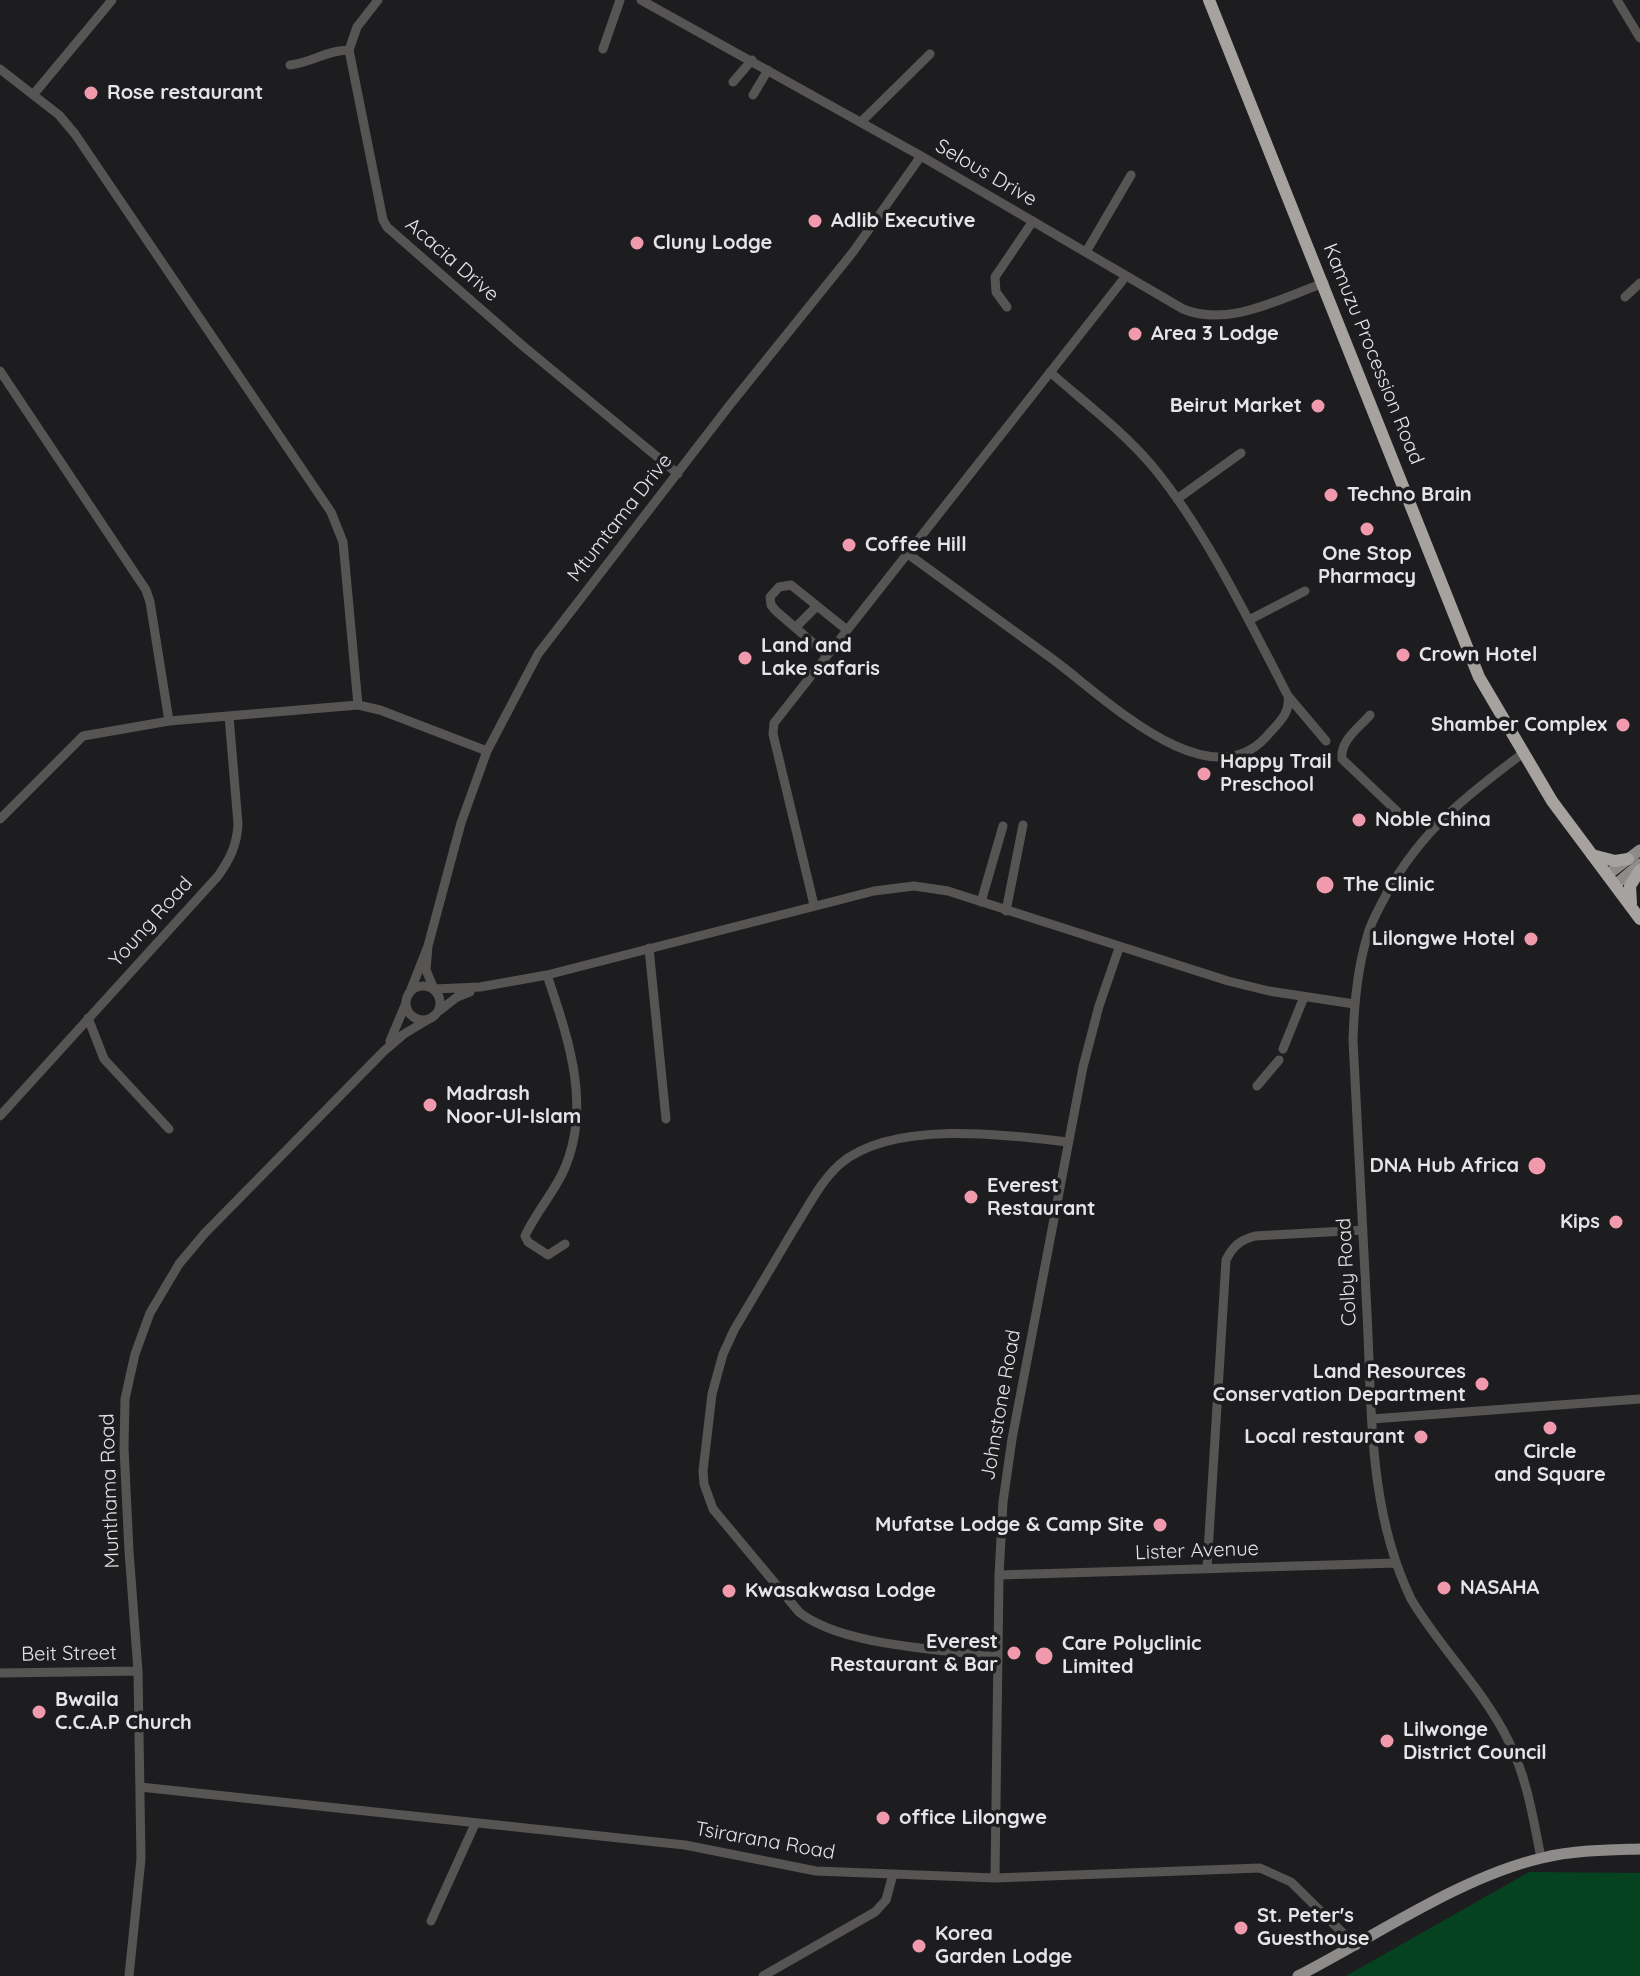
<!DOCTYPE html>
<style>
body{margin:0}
canvas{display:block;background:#1d1d20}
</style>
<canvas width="1640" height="1976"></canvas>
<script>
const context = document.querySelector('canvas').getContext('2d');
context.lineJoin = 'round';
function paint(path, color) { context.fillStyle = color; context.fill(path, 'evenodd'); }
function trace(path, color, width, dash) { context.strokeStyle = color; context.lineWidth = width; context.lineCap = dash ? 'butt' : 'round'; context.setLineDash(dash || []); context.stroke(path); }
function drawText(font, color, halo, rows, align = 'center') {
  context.font = font + ' Quicksand,sans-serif'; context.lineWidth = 7; context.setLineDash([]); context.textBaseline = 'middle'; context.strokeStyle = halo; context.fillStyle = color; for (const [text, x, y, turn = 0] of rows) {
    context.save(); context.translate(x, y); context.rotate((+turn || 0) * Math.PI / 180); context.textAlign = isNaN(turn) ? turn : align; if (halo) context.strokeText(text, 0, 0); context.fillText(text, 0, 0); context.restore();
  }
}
paint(new Path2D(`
 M 1529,1872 L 1640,1873 L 1640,1976 L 1346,1976 Z`), '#054320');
trace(new Path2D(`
 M 378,0 L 357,27 L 349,50 L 383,220 L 387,227 L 523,346 L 678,474
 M 641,0 L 921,156 L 1183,309 C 1228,328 1281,298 1324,283
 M 1617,0 L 1640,38
 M 603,49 L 620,0
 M 290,65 C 311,63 327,50 349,50
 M 0,69 L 59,115 L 75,134 L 331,512 L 343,542 L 358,705
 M 733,82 L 752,60
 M 33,95 L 112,0
 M 753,95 L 768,70
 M 861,122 L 930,54
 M 1086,252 L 1131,175
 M 1625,297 L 1640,283
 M 1007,307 L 996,292 L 995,277 L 1033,221
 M 0,371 L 146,590 L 150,602 L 169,721
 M 1177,499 L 1241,453
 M 908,554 C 956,589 1004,624 1051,658 C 1100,693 1207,802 1266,737 C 1277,724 1291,714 1288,696 C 1249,621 1207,533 1154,468 C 1124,432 1085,403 1050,372
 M 1249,620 L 1305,591
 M 796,627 L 817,606
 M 827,655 L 776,611 L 771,605 L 770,597 L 779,587 L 791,585 L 847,630
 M 1288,696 L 1326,741
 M 1370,715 C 1359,728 1340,740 1342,759 L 1404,818 L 1435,827
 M 1522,754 C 1467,795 1421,831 1387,893 C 1380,907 1371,921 1367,937 C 1357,970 1354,1005 1353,1040 C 1358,1131 1363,1222 1367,1313 C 1372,1410 1368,1510 1411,1599 C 1440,1648 1483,1689 1508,1740 C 1527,1777 1533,1818 1541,1858
 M 0,819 L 83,736 L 169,721 L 358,705 L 380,710 L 487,751
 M 981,902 L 1003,826
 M 814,905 L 773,734 L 774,723 L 1126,276
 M 1006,911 L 1023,825
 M 428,946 L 426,970 L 434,989 L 480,987 L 547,975 L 874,891 L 914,886 L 948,891 L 1228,981 L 1269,991 L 1354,1004
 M 649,948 L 666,1119
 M 547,975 C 568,1038 593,1107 563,1172 C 552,1195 535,1214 525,1236 L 528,1242 L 548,1255 L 565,1244
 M406 1003a17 17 0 1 1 34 0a17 17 0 1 1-34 0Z
 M 410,992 L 428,946 L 461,823 L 487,751 L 538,654 L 729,406 L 853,252 L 921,156
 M 439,1011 L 457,997 L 470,992
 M 88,1018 L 104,1059 L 169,1129
 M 390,1041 L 406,1003
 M 1283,1049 L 1304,997
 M 1257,1086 L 1279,1060
 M 0,1116 L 218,876 C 230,859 237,845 238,824 L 229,716
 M 1372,1419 L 1640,1399
 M 1207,1568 L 1226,1260 C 1233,1246 1240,1240 1255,1236 L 1363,1230
 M 999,1575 L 1396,1563
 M 997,1657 C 941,1649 841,1646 799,1612 L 713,1509 L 704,1484 L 703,1471 L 712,1394 L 723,1354 L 734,1330 C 754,1296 774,1263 794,1229 C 808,1207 820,1182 840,1164 C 891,1120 1005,1134 1067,1142
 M 0,1673 L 138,1671
 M 140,1787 L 685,1845 L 816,1871 L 995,1878 L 1260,1868 L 1291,1882 L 1356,1946
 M 995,1878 L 999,1575 L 1003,1502 L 1012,1439 L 1083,1067 L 1099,1006 L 1119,948
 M 431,1921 L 475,1824
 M 129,1976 L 141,1859 L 138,1671 L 129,1551 L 124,1448 L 125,1399 L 135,1354 L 150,1313 L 179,1264 L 205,1233 L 384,1051 L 404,1034 L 429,1019
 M 763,1976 L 875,1912 L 886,1900 L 893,1874`), '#565553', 9);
trace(new Path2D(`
 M 1607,875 L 1640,850
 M 1615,885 L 1640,864
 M 1298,1976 C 1374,1937 1460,1877 1542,1858 C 1574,1850 1608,1850 1640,1849`), '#8e8c8a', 11);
trace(new Path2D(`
 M 1209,0 L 1479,677 L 1552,801 L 1640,919
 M 1592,855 L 1615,861 L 1628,859
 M 1631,903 L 1630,886 L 1640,870`), '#a5a29f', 12);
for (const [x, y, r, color] of [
 [91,93,8,"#f29aad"],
 [815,221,8,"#f29aad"],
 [637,243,8,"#f29aad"],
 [1135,334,8,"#f29aad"],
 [1318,406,8,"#f29aad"],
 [1331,495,8,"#f29aad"],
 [1367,529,8,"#f29aad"],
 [849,545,8,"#f29aad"],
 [1403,655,8,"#f29aad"],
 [745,658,8,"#f29aad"],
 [1623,725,8,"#f29aad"],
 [1204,774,8,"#f29aad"],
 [1359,820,8,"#f29aad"],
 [1325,885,10,"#f29aad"],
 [1531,939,8,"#f29aad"],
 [430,1105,8,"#f29aad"],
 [1537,1166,10,"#f29aad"],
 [971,1197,8,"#f29aad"],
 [1616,1222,8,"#f29aad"],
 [1482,1384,8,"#f29aad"],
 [1550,1428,8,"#f29aad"],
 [1421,1437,8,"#f29aad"],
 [1160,1525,8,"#f29aad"],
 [1444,1588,8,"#f29aad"],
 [729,1591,8,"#f29aad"],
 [1014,1653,8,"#f29aad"],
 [1044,1656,10,"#f29aad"],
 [39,1712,8,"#f29aad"],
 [1387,1741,8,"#f29aad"],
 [883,1818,8,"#f29aad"],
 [1241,1928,8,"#f29aad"],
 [919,1946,8,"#f29aad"]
]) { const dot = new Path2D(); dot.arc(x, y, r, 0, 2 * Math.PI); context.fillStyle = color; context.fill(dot); trace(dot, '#1d1d20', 3); }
drawText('bold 20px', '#e5e5e7', '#1d1d20', [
 ["Rose restaurant",107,93],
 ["Adlib Executive",831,221],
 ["Cluny Lodge",653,243],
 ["Area 3 Lodge",1151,334],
 ["Beirut Market",1302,406,"right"],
 ["Techno Brain",1347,495],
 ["Coffee Hill",865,545],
 ["One Stop",1367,554,"center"],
 ["Pharmacy",1367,577,"center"],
 ["Land and",761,646],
 ["Lake safaris",761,669],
 ["Crown Hotel",1419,655],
 ["Shamber Complex",1607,725,"right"],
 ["Happy Trail",1220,762],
 ["Preschool",1220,785],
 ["Noble China",1375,820],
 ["The Clinic",1343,885],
 ["Lilongwe Hotel",1515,939,"right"],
 ["Madrash",446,1094],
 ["Noor-Ul-Islam",446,1117],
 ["DNA Hub Africa",1519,1166,"right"],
 ["Everest",987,1186],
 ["Restaurant",987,1209],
 ["Kips",1600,1222,"right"],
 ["Land Resources",1466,1372,"right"],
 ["Conservation Department",1466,1395,"right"],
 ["Local restaurant",1405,1437,"right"],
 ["Circle",1550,1452,"center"],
 ["and Square",1550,1475,"center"],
 ["Mufatse Lodge & Camp Site",1144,1525,"right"],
 ["NASAHA",1460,1588],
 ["Kwasakwasa Lodge",745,1591],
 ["Everest",998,1642,"right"],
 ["Restaurant & Bar",998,1665,"right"],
 ["Care Polyclinic",1062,1644],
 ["Limited",1062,1667],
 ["Bwaila",55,1700],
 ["C.C.A.P Church",55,1723],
 ["Lilwonge",1403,1730],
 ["District Council",1403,1753],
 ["office Lilongwe",899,1818],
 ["St. Peter's",1257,1916],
 ["Guesthouse",1257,1939],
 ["Korea",935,1934],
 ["Garden Lodge",935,1957]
], 'left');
drawText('20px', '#e5e5e7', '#1d1d20', [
 ["Selous Drive",986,173,30],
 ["Acacia Drive",452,260,41],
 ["Kamuzu Procession Road",1373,354,68],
 ["Mtumtama Drive",620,518,-52],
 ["Young Road",151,922,-48],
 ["Colby Road",1347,1272,-93],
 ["Johnstone Road",1001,1405,-80],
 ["Munthama Road",110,1491,-92],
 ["Lister Avenue",1197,1551,-2],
 ["Beit Street",69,1654,-1],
 ["Tsirarana Road",765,1841,10]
]);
</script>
